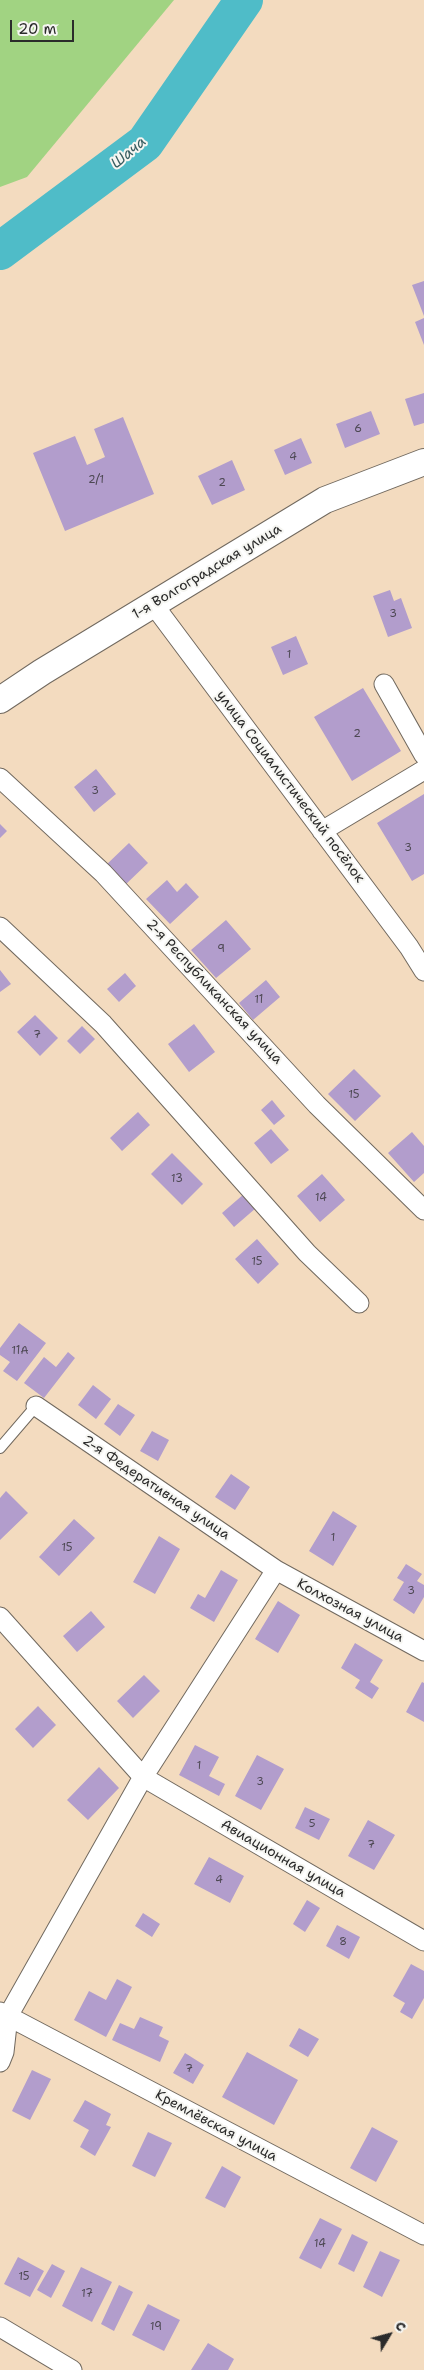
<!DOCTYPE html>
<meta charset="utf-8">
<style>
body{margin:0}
#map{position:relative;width:424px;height:2370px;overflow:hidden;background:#f3dbbf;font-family:"Shantell Sans",sans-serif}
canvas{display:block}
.north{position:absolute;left:364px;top:2310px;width:50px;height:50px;-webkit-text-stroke:4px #f6f6f2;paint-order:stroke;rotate:53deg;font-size:14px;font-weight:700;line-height:20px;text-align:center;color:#2b2b2b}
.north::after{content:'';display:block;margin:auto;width:18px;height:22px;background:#2b2b2b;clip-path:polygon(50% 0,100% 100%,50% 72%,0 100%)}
.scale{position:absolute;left:10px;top:20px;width:64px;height:22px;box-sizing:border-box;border:2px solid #2b2b2b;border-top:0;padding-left:6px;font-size:15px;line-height:18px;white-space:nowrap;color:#2b2b2b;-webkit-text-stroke:4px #f6f6f2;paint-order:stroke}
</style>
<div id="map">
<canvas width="424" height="2370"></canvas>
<div class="north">С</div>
<div class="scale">20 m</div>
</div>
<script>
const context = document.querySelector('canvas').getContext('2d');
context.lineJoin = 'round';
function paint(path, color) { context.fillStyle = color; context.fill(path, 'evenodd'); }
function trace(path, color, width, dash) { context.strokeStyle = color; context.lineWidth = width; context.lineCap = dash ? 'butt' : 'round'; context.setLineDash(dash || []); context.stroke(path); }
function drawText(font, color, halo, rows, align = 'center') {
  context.font = font + ' "Shantell Sans",sans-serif'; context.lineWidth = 4; context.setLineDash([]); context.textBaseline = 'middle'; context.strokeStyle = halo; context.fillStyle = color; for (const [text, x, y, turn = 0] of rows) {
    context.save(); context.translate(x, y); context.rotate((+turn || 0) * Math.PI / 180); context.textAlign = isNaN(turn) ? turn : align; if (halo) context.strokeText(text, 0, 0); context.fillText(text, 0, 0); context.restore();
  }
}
paint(new Path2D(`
 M 0,0 L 174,0 L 27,177 L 0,187 Z`), '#a1d382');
trace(new Path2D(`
 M 0,251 L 145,143 L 244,0`), '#4fbcc8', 38);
paint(new Path2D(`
 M 424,281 L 424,316 L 412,285 Z
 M 424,318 L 424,345 L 415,322 Z
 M 424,393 L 424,423 L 414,426 L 405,399 Z
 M 371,411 L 380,434 L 345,448 L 336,424 Z
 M 123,417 L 154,494 L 65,531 L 33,453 L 75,436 L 87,465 L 105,457 L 94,429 Z
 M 301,438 L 312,463 L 285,475 L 274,450 Z
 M 232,460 L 245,490 L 212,505 L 198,476 Z
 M 390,590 L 394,601 L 401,598 L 412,628 L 388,637 L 373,596 Z
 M 296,636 L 308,664 L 283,675 L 271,647 Z
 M 363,688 L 401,751 L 352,781 L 314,717 Z
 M 96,769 L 116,794 L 94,812 L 74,787 Z
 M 424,794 L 424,874 L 412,881 L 377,823 Z
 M 0,824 L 7,831 L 0,838 Z
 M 129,843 L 148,863 L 124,886 L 105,866 Z
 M 167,880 L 177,892 L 186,883 L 199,897 L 170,924 L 146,899 Z
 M 226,920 L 251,949 L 216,978 L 191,950 Z
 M 0,970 L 11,984 L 0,992 Z
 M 125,973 L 136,986 L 119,1002 L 107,989 Z
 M 266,980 L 280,997 L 253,1020 L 239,1003 Z
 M 35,1015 L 58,1038 L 40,1056 L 17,1032 Z
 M 194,1024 L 215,1052 L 189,1072 L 168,1044 Z
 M 82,1026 L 95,1039 L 80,1054 L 67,1041 Z
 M 354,1069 L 381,1096 L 355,1121 L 328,1094 Z
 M 272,1100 L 285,1116 L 274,1125 L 261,1110 Z
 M 138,1112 L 150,1125 L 122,1151 L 110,1138 Z
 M 271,1129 L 289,1150 L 271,1164 L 254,1143 Z
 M 412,1132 L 424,1146 L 424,1173 L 414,1182 L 388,1153 Z
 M 172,1153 L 203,1184 L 182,1205 L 151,1174 Z
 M 322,1174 L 345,1200 L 320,1222 L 297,1196 Z
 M 244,1194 L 256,1208 L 234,1227 L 222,1213 Z
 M 257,1239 L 279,1264 L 258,1284 L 235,1259 Z
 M 19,1323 L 46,1343 L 17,1381 L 3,1371 L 10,1362 L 0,1355 L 0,1348 Z
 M 68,1352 L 75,1358 L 44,1398 L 24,1383 L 44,1357 L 56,1367 Z
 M 93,1385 L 111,1399 L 96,1419 L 78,1405 Z
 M 118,1404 L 135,1415 L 120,1436 L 104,1424 Z
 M 152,1431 L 169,1440 L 158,1461 L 140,1451 Z
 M 231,1474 L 250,1487 L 235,1510 L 215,1497 Z
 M 6,1491 L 28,1513 L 0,1540 L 0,1498 Z
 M 333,1511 L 357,1526 L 333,1566 L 309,1551 Z
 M 74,1519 L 95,1538 L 59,1576 L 39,1557 Z
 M 159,1536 L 180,1549 L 155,1594 L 133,1582 Z
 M 406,1564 L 422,1574 L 417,1581 L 424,1585 L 424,1597 L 414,1614 L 393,1600 L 404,1582 L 397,1578 Z
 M 221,1570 L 238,1580 L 214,1622 L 190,1608 L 198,1594 L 205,1598 Z
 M 278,1601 L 300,1615 L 278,1653 L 255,1639 Z
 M 91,1611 L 105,1627 L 77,1652 L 63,1636 Z
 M 355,1643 L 383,1660 L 370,1682 L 379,1688 L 372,1699 L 355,1688 L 360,1680 L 341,1668 Z
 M 144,1675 L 160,1691 L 133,1718 L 117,1701 Z
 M 422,1682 L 424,1683 L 424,1722 L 406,1712 Z
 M 38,1706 L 56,1725 L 33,1748 L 15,1729 Z
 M 195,1745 L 219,1757 L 209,1776 L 225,1784 L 219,1796 L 179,1775 Z
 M 257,1755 L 284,1769 L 261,1810 L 235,1796 Z
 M 99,1767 L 119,1788 L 88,1820 L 67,1800 Z
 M 305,1807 L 330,1819 L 319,1840 L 295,1828 Z
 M 368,1820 L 395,1835 L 374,1870 L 348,1856 Z
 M 209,1857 L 244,1876 L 230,1903 L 194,1884 Z
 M 307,1900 L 320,1908 L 305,1932 L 293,1924 Z
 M 143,1913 L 160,1924 L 152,1937 L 135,1926 Z
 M 337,1925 L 360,1937 L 349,1959 L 326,1946 Z
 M 411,1964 L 424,1971 L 424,1998 L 412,2019 L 400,2012 L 405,2003 L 393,1996 Z
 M 117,1979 L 132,1987 L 106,2037 L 74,2020 L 89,1991 L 106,2000 Z
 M 140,2017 L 163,2027 L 159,2036 L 169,2041 L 160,2062 L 112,2040 L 120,2023 L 134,2029 Z
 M 299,2028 L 319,2039 L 308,2057 L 289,2046 Z
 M 247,2052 L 298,2080 L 274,2125 L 222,2097 Z
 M 185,2053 L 204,2065 L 193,2084 L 173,2073 Z
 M 32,2070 L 51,2079 L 30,2120 L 12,2111 Z
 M 85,2100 L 111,2114 L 106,2125 L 111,2127 L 95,2156 L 80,2147 L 89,2130 L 73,2121 Z
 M 372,2127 L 398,2141 L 376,2182 L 350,2168 Z
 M 148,2132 L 172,2143 L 155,2177 L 132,2166 Z
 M 222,2166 L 241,2177 L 225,2208 L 205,2198 Z
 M 320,2218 L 342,2229 L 321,2269 L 299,2258 Z
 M 352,2234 L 368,2242 L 354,2272 L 338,2264 Z
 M 380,2251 L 400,2260 L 382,2297 L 363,2287 Z
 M 18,2257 L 44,2271 L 30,2297 L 4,2284 Z
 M 52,2264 L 65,2271 L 51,2298 L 37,2290 Z
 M 81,2267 L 112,2282 L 92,2322 L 62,2306 Z
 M 119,2285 L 133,2292 L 114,2331 L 101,2324 Z
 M 148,2304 L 180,2320 L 164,2351 L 132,2335 Z
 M 208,2343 L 234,2359 L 228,2370 L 191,2370 Z`), '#b29dcc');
const lane = new Path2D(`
 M 0,1448 L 36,1406`);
const street = new Path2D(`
 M 153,604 L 409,947 L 424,971
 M 384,684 L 424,755
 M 0,778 L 103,873 L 317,1105 L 424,1210
 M 322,831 L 424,770
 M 0,927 L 103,1024 L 307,1253 L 359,1303
 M 36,1406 L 276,1570 L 424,1651
 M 0,1617 L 143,1777 L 424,1941
 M 0,2012 L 424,2235
 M 0,2062 L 4,2052 L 8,2016 L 143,1777 L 276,1570
 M 0,2327 L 72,2370`);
const secondary = new Path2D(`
 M 0,700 L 42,672 L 325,500 L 424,462`);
trace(lane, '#71695f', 12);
trace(street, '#71695f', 21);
trace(secondary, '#71695f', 28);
trace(lane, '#fff', 10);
trace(street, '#fff', 19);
trace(secondary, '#fff', 26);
drawText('11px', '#4d4853', null, [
 ["6",358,429],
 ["4",293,457],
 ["2/1",96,480],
 ["2",222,483],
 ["3",393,614],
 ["1",289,655],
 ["2",357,734],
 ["3",95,791],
 ["3",408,848],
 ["9",221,949],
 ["11",259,1000],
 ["7",37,1035],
 ["15",354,1095],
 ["13",177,1179],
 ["14",321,1198],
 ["15",257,1262],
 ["11А",20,1351],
 ["1",333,1538],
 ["15",67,1548],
 ["3",411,1591],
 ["1",199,1766],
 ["3",260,1782],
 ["5",312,1824],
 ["7",371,1845],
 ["4",219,1880],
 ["8",343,1942],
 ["7",189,2069],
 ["14",320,2244],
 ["15",24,2277],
 ["17",87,2294],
 ["19",156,2327]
]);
drawText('14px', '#2b2b2b', '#f6f6f2', [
 ["1-я Волгоградская улица",207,572,-31],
 ["улица Социалистический посёлок",290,787,53],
 ["2-я Республиканская улица",214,992,47],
 ["2-я Федеративная улица",156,1488,34],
 ["Колхозная улица",350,1611,28],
 ["Авиационная улица",283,1859,30],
 ["Кремлёвская улица",216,2126,28]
]);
drawText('italic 15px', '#385e62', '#f6f6f2', [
 ["Шача",129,153,-40]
]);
</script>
